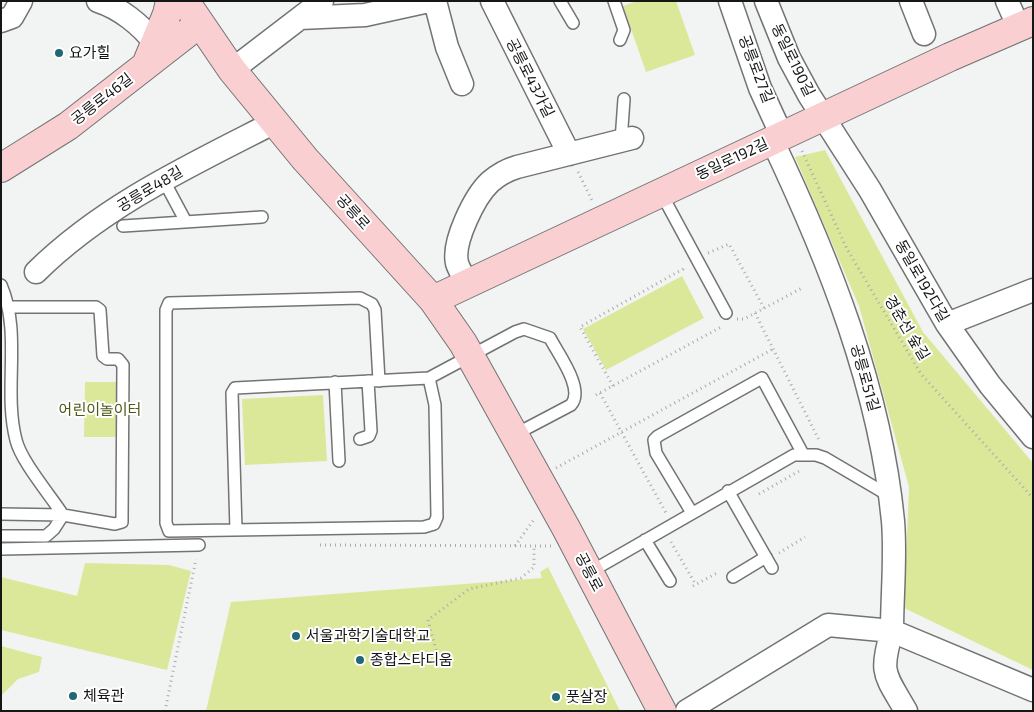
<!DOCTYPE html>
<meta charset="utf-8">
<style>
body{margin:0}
#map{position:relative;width:1034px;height:712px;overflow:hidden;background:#f2f3f3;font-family:"Exo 2",sans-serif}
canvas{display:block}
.frame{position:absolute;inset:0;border:2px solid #151616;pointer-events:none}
</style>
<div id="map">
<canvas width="1034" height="712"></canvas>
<div class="frame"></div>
</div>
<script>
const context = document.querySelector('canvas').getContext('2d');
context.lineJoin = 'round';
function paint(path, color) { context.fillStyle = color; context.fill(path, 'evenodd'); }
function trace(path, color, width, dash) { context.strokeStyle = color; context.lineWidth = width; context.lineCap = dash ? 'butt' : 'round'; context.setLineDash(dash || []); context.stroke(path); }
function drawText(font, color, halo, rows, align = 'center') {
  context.font = font + ' "Exo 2","Noto Sans KR",sans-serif'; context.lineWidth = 4; context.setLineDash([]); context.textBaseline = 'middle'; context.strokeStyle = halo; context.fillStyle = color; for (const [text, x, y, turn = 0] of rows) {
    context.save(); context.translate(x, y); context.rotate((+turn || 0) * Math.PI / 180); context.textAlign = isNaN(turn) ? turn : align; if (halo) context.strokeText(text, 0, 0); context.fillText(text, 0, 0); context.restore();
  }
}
paint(new Path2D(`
 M 637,1 L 676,1 L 695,55 L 646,72 L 623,6 Z
 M 825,150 L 923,332 L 1033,463 L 1033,670 L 904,608 L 909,487 L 859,306 L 795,157 Z
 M 682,276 L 704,318 L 606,370 L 583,329 Z
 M 85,382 L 117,382 L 116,437 L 84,437 Z
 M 323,395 L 327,461 L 245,465 L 242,399 Z
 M 85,563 L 169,565 L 191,571 L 167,670 L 1,630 L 1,577 L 77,596 Z
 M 548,567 L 620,711 L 206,711 L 231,602 L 542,578 L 540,572 Z
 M 1,646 L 42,657 L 39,672 L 18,679 L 1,696 Z`), '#dbe89a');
const lane = new Path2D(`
 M 560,1 L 573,23
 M 614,1 L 624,30 L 620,40
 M 621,141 L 624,99
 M 163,179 L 186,222
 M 661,193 L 726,313
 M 123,226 L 262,217
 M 1,285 C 22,333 3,390 16,440 C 21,461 50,495 63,515
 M 379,381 L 375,310 L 372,304 L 360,298 L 169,303 L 166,310 L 166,523 L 169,531 L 424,527 L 434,524 L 437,517 L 435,405 L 429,378
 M 335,382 L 339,461
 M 360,439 L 369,436 L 371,431 L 368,381
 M 728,491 L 772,568
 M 692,513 L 656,453 L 654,440 L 658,436 L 762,378 L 803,454
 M 1,514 L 63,515 L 115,524 L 122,522 L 122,519 L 123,365 L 118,359 L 107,359 L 103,356 L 100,310 L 96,307 L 10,307
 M 236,530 L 232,393 L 235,388 L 429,378 L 515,332 L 524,329 L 550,338 C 558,354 585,389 571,405 L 514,435
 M 1,536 L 46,536 L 54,529 L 63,515
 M 645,540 L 670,581
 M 1,549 L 199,545
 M 590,572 L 794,455 L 816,455 L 825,458 L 888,495
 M 733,577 L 766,557`);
const street = new Path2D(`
 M 98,1 C 120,8 141,25 155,43
 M 435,1 L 447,47 L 462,84
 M 492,1 L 569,154
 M 730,1 L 760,88 L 782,136
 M 766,1 L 789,58 L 809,95 L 870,190 L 947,324 L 990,385 L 1033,437
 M 911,1 L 924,34
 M 1007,1 L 1019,28
 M 300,18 L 365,15 L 429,1
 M 1,21 L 12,17 L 21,1
 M 232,70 L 322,1
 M 772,140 C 829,260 880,388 893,521 C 896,557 892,595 892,631 L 1033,690
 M 36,272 C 104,205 191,165 275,122
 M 467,284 C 464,277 459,270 457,263 C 452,242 475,196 490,182 C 498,175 507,170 517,167 L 632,138
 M 947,324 L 1033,290
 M 687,711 L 828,625 L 892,631 C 879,674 885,674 906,711`);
const secondary = new Path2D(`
 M 185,1 L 232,70 L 305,159 L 433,300 L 463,343 L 566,528 L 662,711
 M 146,65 L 167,14 L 170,1
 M 1,168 L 68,126 L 199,24
 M 433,300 L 950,57 L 1033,21`);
trace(lane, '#727373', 14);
trace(street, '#727373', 25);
trace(secondary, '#727373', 30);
trace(new Path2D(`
 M 802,151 L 847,249 L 921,374 L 1033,498
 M 578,172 L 593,202
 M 708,253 L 729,244 L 764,308
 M 755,313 L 820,442
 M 737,319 L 744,319 L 802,288
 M 613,386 L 580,327 L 683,269 L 684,266
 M 600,393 L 666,513
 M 596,395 L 723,326
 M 556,468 L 773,349
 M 759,494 L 801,470
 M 671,542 L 696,585
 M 320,545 L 552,546
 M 515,546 L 535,518
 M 779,553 L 805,537
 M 693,586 L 719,572
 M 436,650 L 428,620 L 469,589 L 521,578 L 534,567 L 534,546
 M 165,711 L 196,559`), '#a9aaaa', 3, [1, 4]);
trace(lane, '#fff', 11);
trace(street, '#fff', 22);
trace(secondary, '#facfd1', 28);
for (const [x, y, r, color] of [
 [59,53,5,"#216776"],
 [296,636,5,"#216776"],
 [360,660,5,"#216776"],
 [73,696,5,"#216776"],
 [556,697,5,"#216776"]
]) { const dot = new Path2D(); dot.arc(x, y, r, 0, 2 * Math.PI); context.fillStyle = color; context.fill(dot); trace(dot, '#fff', 2); }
drawText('15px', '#151616', '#fff', [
 ["요가힐",69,53],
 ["서울과학기술대학교",306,636],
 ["종합스타디움",370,660],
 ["체육관",83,696],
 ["풋살장",566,697]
], 'left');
drawText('15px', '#151616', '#fff', [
 ["동일로190길",793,60,64],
 ["공릉로27길",756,69,69],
 ["공릉로43가길",530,78,63],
 ["공릉로46길",102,99,-38],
 ["동일로192길",732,159,-25],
 ["공릉로48길",150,189,-31],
 ["공릉로",353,212,48],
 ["동일로192다길",922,281,60],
 ["경춘선 숲길",907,328,59],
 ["공릉로51길",865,378,74],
 ["공릉로",589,572,62]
]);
drawText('15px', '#515917', '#fff', [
 ["어린이놀이터",100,410]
]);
</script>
